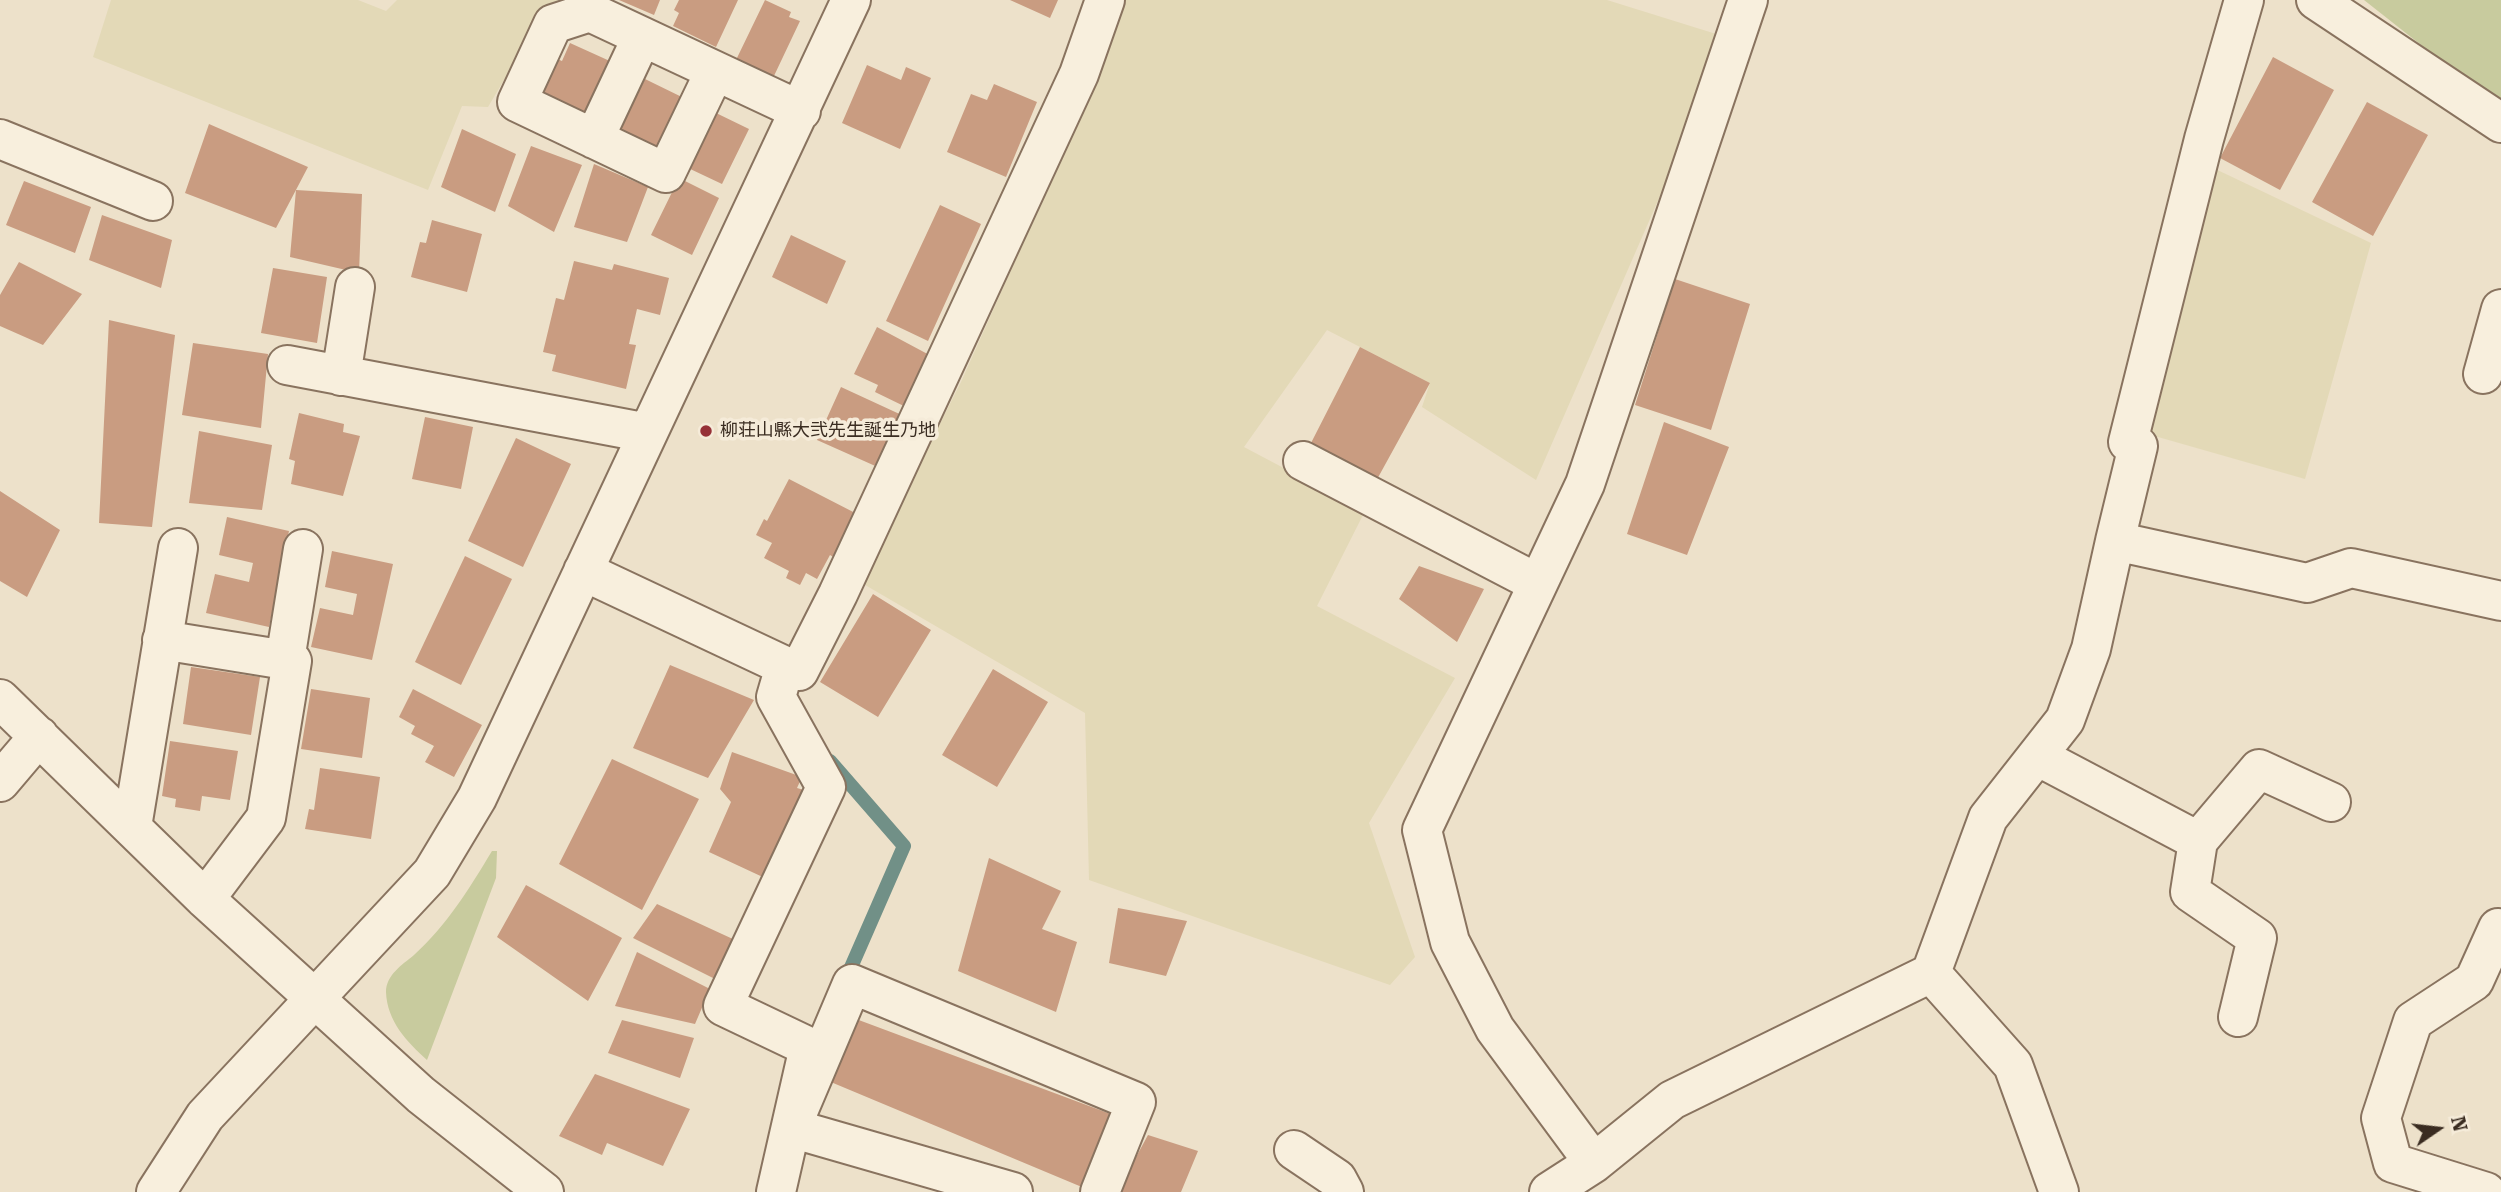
<!DOCTYPE html>
<meta charset="utf-8">
<style>
body{margin:0}
#map{position:relative;width:2501px;height:1192px;overflow:hidden;background:#ede1ca;font-family:"Roboto Serif",serif}
canvas{display:block}
.north{position:absolute;left:2403px;top:1094px;width:70px;height:70px;-webkit-text-stroke:5px #f5ebd9;paint-order:stroke;rotate:76deg;font-size:19px;font-weight:700;line-height:28px;text-align:center;color:#3a2c21}
.north::after{content:'';display:block;margin:auto;width:24px;height:32px;background:#3a2c21;clip-path:polygon(50% 0,100% 100%,50% 72%,0 100%)}
</style>
<div id="map">
<canvas width="2501" height="1192"></canvas>
<div class="north">N</div>
</div>
<script>
const context = document.querySelector('canvas').getContext('2d');
context.lineJoin = 'round';
function paint(path, color) { context.fillStyle = color; context.fill(path, 'evenodd'); }
function trace(path, color, width, dash) { context.strokeStyle = color; context.lineWidth = width; context.lineCap = dash ? 'butt' : 'round'; context.setLineDash(dash || []); context.stroke(path); }
function drawText(font, color, halo, rows, align = 'center') {
  context.font = font + ' "Roboto Serif","Noto Sans JP",serif'; context.lineWidth = 7; context.setLineDash([]); context.textBaseline = 'middle'; context.strokeStyle = halo; context.fillStyle = color; for (const [text, x, y, turn = 0] of rows) {
    context.save(); context.translate(x, y); context.rotate((+turn || 0) * Math.PI / 180); context.textAlign = isNaN(turn) ? turn : align; if (halo) context.strokeText(text, 0, 0); context.fillText(text, 0, 0); context.restore();
  }
}
paint(new Path2D(`
 M 111,0 L 358,0 L 386,11 L 397,0 L 560,0 L 536,26 L 488,107 L 462,106 L 428,190 L 93,57 Z
 M 1119,0 L 1607,0 L 1729,38 L 1536,480 L 1422,407 L 1430,383 L 1327,330 L 1244,447 L 1365,511 L 1317,606 L 1455,678 L 1369,823 L 1415,957 L 1390,985 L 1089,880 L 1085,713 L 860,582 L 961,382 L 1036,214 Z
 M 2209,166 L 2371,243 L 2305,479 L 2144,433 Z`), '#e3d9b7');
paint(new Path2D(`
 M 2364,0 L 2501,0 L 2501,108 Z
 M 492,851 L 497,851 L 496,878 L 427,1060 C 407,1042 387,1021 386,992 C 386,975 402,965 414,955 C 447,925 469,889 492,851 Z`), '#c8cb9e');
trace(new Path2D(`
 M 830,761 L 904,846 L 845,981`), '#719087', 14);
paint(new Path2D(`
 M 619,0 L 660,0 L 654,15 Z
 M 679,0 L 738,0 L 716,47 L 673,26 L 679,13 L 674,10 Z
 M 765,0 L 791,12 L 789,17 L 800,21 L 773,78 L 736,60 Z
 M 1010,0 L 1058,0 L 1050,18 Z
 M 570,43 L 612,62 L 586,120 L 538,98 L 555,58 L 562,61 Z
 M 2273,57 L 2334,90 L 2280,190 L 2220,158 Z
 M 867,65 L 901,80 L 906,67 L 931,78 L 900,149 L 842,123 Z
 M 645,79 L 690,101 L 662,158 L 612,134 L 635,86 L 640,89 Z
 M 994,84 L 1037,102 L 1006,177 L 947,152 L 971,94 L 987,100 Z
 M 2367,102 L 2428,135 L 2373,236 L 2312,202 Z
 M 714,112 L 749,129 L 722,184 L 686,167 Z
 M 209,124 L 308,167 L 276,228 L 185,193 Z
 M 462,129 L 516,154 L 495,212 L 441,187 Z
 M 531,146 L 582,165 L 554,232 L 508,206 Z
 M 594,164 L 648,187 L 627,242 L 574,227 Z
 M 679,178 L 719,198 L 692,255 L 651,235 Z
 M 24,181 L 91,207 L 75,253 L 6,225 Z
 M 296,190 L 362,194 L 359,273 L 290,257 Z
 M 940,205 L 981,224 L 928,341 L 886,321 Z
 M 102,215 L 172,240 L 161,288 L 89,260 Z
 M 432,220 L 482,234 L 467,292 L 411,277 L 420,242 L 426,243 Z
 M 791,235 L 846,261 L 827,304 L 772,277 Z
 M 574,261 L 612,270 L 614,264 L 669,278 L 660,315 L 637,309 L 629,344 L 636,345 L 626,389 L 552,371 L 556,355 L 543,352 L 556,298 L 564,300 Z
 M 19,262 L 82,294 L 43,345 L 0,326 L 0,295 Z
 M 273,268 L 327,277 L 317,343 L 261,333 Z
 M 1675,279 L 1750,304 L 1711,430 L 1635,405 Z
 M 109,320 L 175,335 L 152,527 L 99,523 Z
 M 877,327 L 935,358 L 910,409 L 875,392 L 878,385 L 854,374 Z
 M 193,343 L 268,354 L 261,428 L 182,415 Z
 M 1360,347 L 1430,383 L 1375,483 L 1311,443 Z
 M 841,387 L 906,417 L 882,469 L 817,440 Z
 M 299,413 L 344,424 L 343,432 L 360,436 L 343,496 L 291,484 L 295,461 L 289,459 Z
 M 425,417 L 473,427 L 461,489 L 412,479 Z
 M 1664,422 L 1729,447 L 1687,555 L 1627,534 Z
 M 199,431 L 272,445 L 262,510 L 189,503 Z
 M 516,438 L 571,464 L 523,567 L 468,541 Z
 M 789,479 L 861,516 L 838,560 L 830,555 L 817,579 L 806,573 L 800,585 L 786,578 L 789,571 L 764,558 L 772,543 L 756,535 L 764,519 L 767,521 Z
 M 0,491 L 60,530 L 27,597 L 0,581 Z
 M 227,517 L 289,531 L 269,627 L 206,613 L 215,574 L 249,582 L 253,563 L 219,555 Z
 M 332,551 L 393,564 L 372,660 L 311,647 L 320,608 L 353,615 L 357,594 L 325,587 Z
 M 465,556 L 512,579 L 461,685 L 415,662 Z
 M 1419,566 L 1484,589 L 1457,642 L 1399,599 Z
 M 873,594 L 931,630 L 878,717 L 820,682 Z
 M 670,665 L 754,700 L 708,778 L 633,748 Z
 M 191,667 L 260,677 L 251,735 L 183,724 Z
 M 993,669 L 1048,702 L 997,787 L 942,755 Z
 M 311,689 L 370,698 L 362,758 L 301,749 Z
 M 413,689 L 482,725 L 454,777 L 425,762 L 434,746 L 411,734 L 415,726 L 399,717 Z
 M 170,741 L 238,751 L 230,800 L 202,796 L 200,811 L 175,807 L 176,799 L 162,796 Z
 M 732,752 L 802,777 L 797,788 L 807,791 L 767,879 L 709,852 L 731,802 L 720,789 Z
 M 612,759 L 699,799 L 642,910 L 559,864 Z
 M 320,768 L 380,777 L 371,839 L 305,829 L 309,809 L 314,810 Z
 M 989,858 L 1061,891 L 1042,929 L 1077,942 L 1056,1012 L 958,971 Z
 M 526,885 L 622,938 L 588,1001 L 497,937 Z
 M 657,904 L 735,940 L 719,981 L 633,938 Z
 M 1118,908 L 1187,921 L 1166,976 L 1109,963 Z
 M 637,952 L 710,989 L 695,1024 L 615,1006 Z
 M 848,1016 L 1124,1119 L 1089,1190 L 826,1080 Z
 M 622,1020 L 694,1038 L 680,1078 L 608,1053 Z
 M 595,1074 L 690,1109 L 663,1166 L 607,1143 L 602,1155 L 559,1136 Z
 M 1148,1135 L 1198,1151 L 1181,1192 L 1117,1192 Z`), '#c99c81');
const minor = new Path2D(`
 M 2316,0 L 2501,123
 M 715,71 L 666,173 L 517,102 L 553,24 L 590,12 C 661,45 731,78 801,111
 M 0,139 L 153,201
 M 594,139 L 642,37
 M 287,365 L 648,433
 M 2483,374 L 2501,309
 M 341,376 L 355,287
 M 1303,461 L 1537,583
 M 2115,541 L 2138,446 L 2128,442 L 2204,139 L 2244,0
 M 583,571 L 785,666 L 776,697 L 826,787 L 723,1006 L 809,1047 L 776,1192
 M 162,640 L 292,661 L 266,818 L 205,899
 M 285,660 L 303,549
 M 785,666 L 799,671 L 838,594 L 1079,74 L 1105,0
 M 0,699 L 205,899 L 421,1095 L 544,1192
 M 2037,756 L 2198,841 L 2259,769 L 2331,802
 M 0,782 L 39,736
 M 132,827 L 178,548
 M 2198,841 L 2190,892 L 2257,938 L 2238,1017
 M 1931,973 L 2013,1065 L 2059,1192
 M 1294,1150 L 1337,1179 L 1344,1192
 M 1594,1163 L 1495,1029 L 1450,942 L 1422,830 L 1585,484 L 1748,0
 M 156,1192 L 205,1116 L 432,873 L 477,798 L 851,0
 M 1013,1192 L 791,1128 L 852,984 L 1136,1102 L 1100,1192
 M 1549,1192 L 1594,1163 L 1672,1100 L 1931,973 L 1988,818 L 2065,720 L 2091,649 L 2115,541 L 2307,583 L 2351,568 L 2501,601
 M 2486,1192 L 2393,1163 L 2381,1118 L 2413,1021 L 2474,981 L 2498,928`);
trace(minor, '#89735f', 42);
trace(minor, '#f8efdd', 38);
for (const [x, y, r, color] of [
 [706,431,7,"#963137"]
]) { const dot = new Path2D(); dot.arc(x, y, r, 0, 2 * Math.PI); context.fillStyle = color; context.fill(dot); trace(dot, '#f5ebd9', 2.5); }
drawText('18px', '#3a2c21', '#f5ebd9', [
 ["柳荘山縣大弐先生誕生乃地",720,431]
], 'left');
</script>
